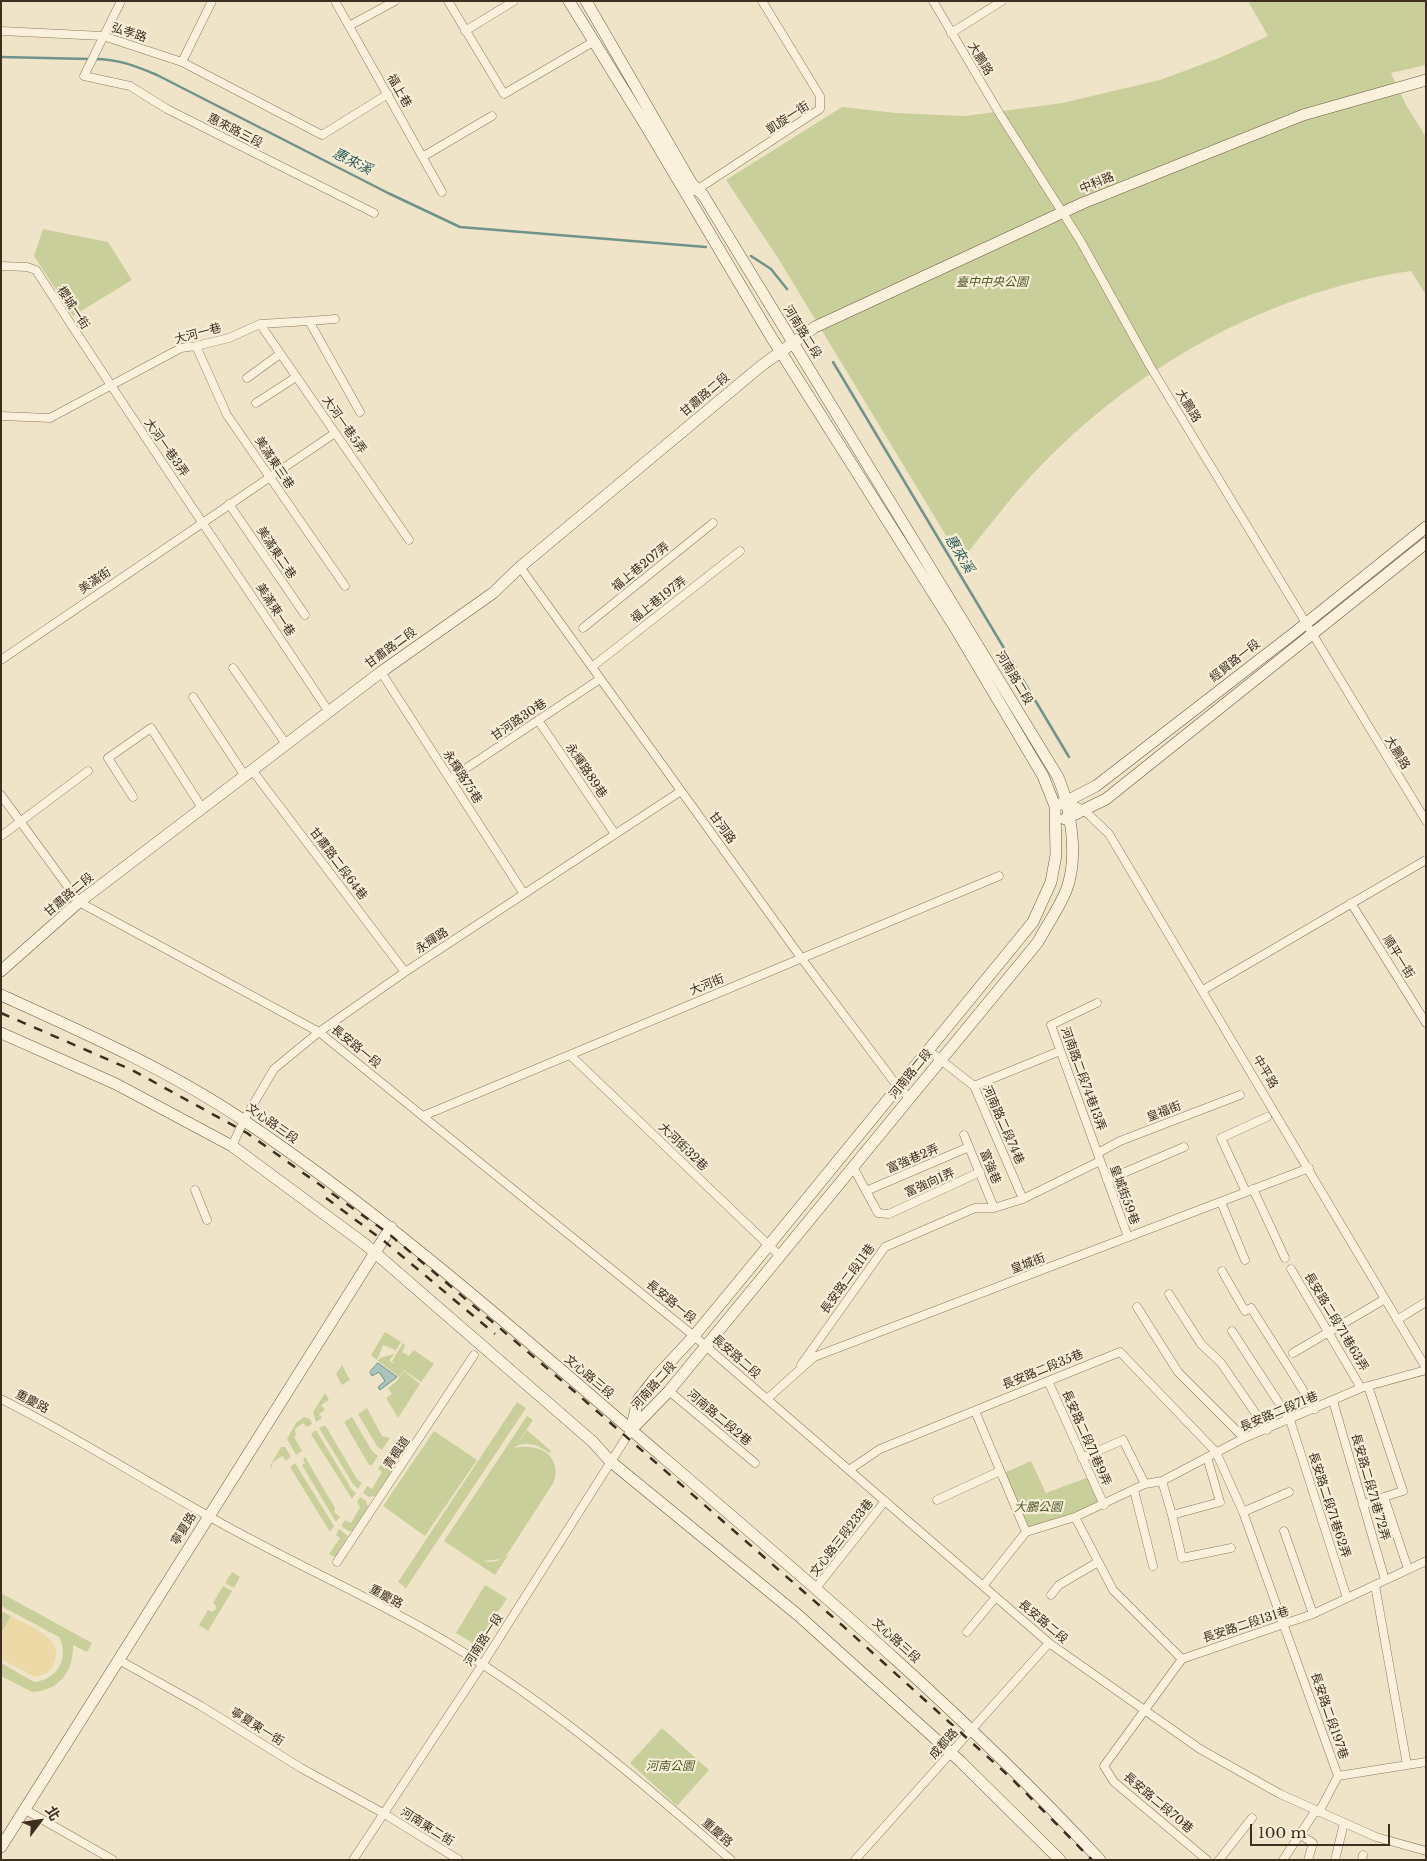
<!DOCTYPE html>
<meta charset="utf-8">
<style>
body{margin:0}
#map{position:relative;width:1427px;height:1861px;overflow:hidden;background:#f0e4c8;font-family:"Libre Baskerville","Noto Sans TC",serif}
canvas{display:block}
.frame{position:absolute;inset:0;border:2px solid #3d2e20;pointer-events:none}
.north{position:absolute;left:15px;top:1796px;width:50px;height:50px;-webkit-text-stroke:4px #f7eed8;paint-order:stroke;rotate:59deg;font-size:14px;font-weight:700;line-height:20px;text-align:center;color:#3d2e20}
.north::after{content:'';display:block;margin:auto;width:18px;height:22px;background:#3d2e20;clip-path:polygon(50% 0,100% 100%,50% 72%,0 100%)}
.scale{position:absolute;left:1250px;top:1824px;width:140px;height:22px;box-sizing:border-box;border:2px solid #3d2e20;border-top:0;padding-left:6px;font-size:15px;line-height:18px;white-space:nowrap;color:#3d2e20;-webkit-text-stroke:4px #f7eed8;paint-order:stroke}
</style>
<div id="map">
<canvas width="1427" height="1861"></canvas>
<div class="frame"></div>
<div class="north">北</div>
<div class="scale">100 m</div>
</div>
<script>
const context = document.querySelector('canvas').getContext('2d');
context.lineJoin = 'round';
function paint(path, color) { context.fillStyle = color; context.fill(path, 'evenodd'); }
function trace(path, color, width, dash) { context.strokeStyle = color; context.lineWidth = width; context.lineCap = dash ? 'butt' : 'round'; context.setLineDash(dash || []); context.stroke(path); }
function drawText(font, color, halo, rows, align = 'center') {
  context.font = font + ' "Libre Baskerville","Noto Sans TC",serif'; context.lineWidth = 4.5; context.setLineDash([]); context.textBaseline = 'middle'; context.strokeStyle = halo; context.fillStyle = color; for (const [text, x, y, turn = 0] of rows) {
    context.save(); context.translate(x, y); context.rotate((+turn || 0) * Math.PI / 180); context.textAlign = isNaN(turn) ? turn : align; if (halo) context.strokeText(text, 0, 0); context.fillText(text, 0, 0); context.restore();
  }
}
paint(new Path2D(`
 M 1248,1 L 1426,1 L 1426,65 L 1391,73 L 1406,105 L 1426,137 L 1426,295 L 1411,271 C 1252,294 1101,386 1001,511 C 988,528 973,544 962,562 L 778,258 L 726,180 L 842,107 L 896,113 L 965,116 L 1062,103 L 1160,80 L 1219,58 L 1268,36 Z
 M 43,229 L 108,242 L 132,280 L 73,316 L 34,256 Z
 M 385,1332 L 401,1342 L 396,1350 L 383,1345 L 377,1360 L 371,1355 Z
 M 403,1343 L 405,1345 L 402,1352 L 409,1356 L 414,1350 L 434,1364 L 421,1382 L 398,1366 L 404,1370 L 399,1377 L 378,1361 L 380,1358 L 394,1354 L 389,1361 L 395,1364 L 392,1361 Z
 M 342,1365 L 350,1380 L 342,1385 L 336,1374 Z
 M 404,1371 L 420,1384 L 398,1418 L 386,1398 L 392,1394 L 388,1388 L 396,1382 Z
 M 325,1393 L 329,1400 L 321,1405 L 325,1410 L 319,1414 L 322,1418 L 316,1422 L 313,1412 Z
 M 517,1402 L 526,1408 L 406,1588 L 398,1582 Z
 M 367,1408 L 382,1436 L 390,1438 L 382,1450 L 377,1446 L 358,1414 Z
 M 527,1416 L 533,1420 L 516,1445 L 527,1430 L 551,1451 L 549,1453 C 538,1444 524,1440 514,1448 C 538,1443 562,1454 554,1482 L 508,1553 L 502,1559 L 483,1561 C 493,1564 501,1560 509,1554 L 495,1575 L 444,1541 Z
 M 304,1417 L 310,1419 L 312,1424 L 307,1427 L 303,1423 L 295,1429 L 296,1435 L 294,1437 L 302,1451 L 296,1455 L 287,1439 L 296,1423 Z
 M 352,1417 L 372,1451 L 378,1456 L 372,1465 L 369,1465 L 344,1422 Z
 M 325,1425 L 357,1479 L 362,1483 L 358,1489 L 353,1484 L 319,1428 Z
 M 316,1430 L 352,1490 L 356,1493 L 352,1499 L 311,1434 Z
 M 434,1431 L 477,1460 L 425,1536 L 383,1506 Z
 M 395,1443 L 405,1450 L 400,1459 L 396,1459 L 388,1454 Z
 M 281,1447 L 285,1447 L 291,1457 L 286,1461 L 282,1456 L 273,1462 L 271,1468 L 270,1466 Z
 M 305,1457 L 335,1508 L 334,1512 L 340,1517 L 336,1522 L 302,1465 L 305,1463 L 303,1459 Z
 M 384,1460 L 391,1464 L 393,1469 L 375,1496 L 369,1497 L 363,1493 L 367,1486 L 372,1489 L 382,1472 L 378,1469 Z
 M 1031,1461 L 1046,1493 L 1089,1477 L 1100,1504 L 1073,1515 L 1028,1528 L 1004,1473 Z
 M 295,1463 L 334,1526 L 330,1532 L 290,1467 Z
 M 360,1497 L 366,1501 L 368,1507 L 352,1531 L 348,1531 L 341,1526 L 345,1520 L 351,1523 L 360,1507 L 357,1502 Z
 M 339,1529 L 348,1536 L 335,1557 L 329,1554 L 340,1538 L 336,1535 Z
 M 232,1572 L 240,1577 L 234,1588 L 225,1583 Z
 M 485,1585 L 507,1598 L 477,1646 L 456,1633 Z
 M 223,1586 L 232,1591 L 208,1631 L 199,1625 L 208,1610 L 212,1612 L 216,1609 L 216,1606 L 213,1603 Z
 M 1,1593 L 92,1643 L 87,1652 L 73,1645 C 74,1671 59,1691 32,1692 L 1,1676 L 1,1663 L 34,1682 C 57,1680 70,1658 59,1637 L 1,1606 Z
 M 1,1611 L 11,1616 L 1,1634 Z
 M 662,1728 L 709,1770 L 677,1806 L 630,1763 Z`), '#c9cf9b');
paint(new Path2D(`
 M 11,1616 C 28,1626 63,1637 55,1660 C 52,1671 45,1675 35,1677 L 1,1659 L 1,1634 Z`), '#ecd9a5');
const water = new Path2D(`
 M 378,1363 L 397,1377 L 380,1390 L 378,1387 L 385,1381 L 379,1372 L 372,1376 L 370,1372 Z`);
paint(water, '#a9c4bc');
trace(water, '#6f938a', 1);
trace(new Path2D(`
 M 1,57 L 90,59
 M 95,59 C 118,59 136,66 157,75 L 388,193 L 460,227 L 706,247
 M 751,256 L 771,269 L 787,289
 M 833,362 L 1069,757`), '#6f938a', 2.5);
const street = new Path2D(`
 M 121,1 L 84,76 L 130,86 L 167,109 L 374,213
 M 335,1 L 442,192
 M 448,1 L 504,94 L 593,42
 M 933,1 L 1001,116 L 1080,240 L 1150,366 L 1426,821
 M 349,26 L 395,1
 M 1,31 L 103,36 L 182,62 L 322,135 L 388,94
 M 465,31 L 514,1
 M 951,33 L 1002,1
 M 182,62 L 212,1
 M 424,156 L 492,116
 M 695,191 L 820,109 L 820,96 L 762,1
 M 1,266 L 27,267 L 36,270 C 131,419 231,564 329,712
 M 309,321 L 335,319
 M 260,324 L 409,540
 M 196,346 L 227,415 L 345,586
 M 247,378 L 280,354
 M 256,403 L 296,377
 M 1,416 L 50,418 L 181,348 L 196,346 L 229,338 L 260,324 L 309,321 L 360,412
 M 229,504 L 305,615
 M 520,567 L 802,959 L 898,1087 L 910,1098
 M 583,628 L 713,523
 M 1,660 L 335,433
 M 592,667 L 740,551
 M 233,668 L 286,744
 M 381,672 L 524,894
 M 193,697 L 245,776
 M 538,720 L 615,834
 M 252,770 L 405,972
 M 450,779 L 600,679
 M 1,795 L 79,902 L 319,1032 L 694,1336 L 1049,1643 L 1200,1749 L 1280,1794 L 1376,1837 L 1426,1851
 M 133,797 L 108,758 L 151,728 L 202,808
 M 1068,802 L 1085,811 L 1109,834 L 1426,1368
 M 1,836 L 88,771
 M 1351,903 L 1426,1023
 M 1203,990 L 1426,860
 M 1097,1003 L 1051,1025 L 1128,1237
 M 928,1050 L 974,1086 L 1023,1199
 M 570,1055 L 780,1256
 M 974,1086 L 1060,1051
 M 423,1116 L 999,876
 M 964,1135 L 994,1208
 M 232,1146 L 244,1120 L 274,1069 L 319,1032 L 405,972 L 681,791
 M 1098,1153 L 1120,1141 L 1240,1095
 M 853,1167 L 878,1213 L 889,1214 L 980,1172
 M 1107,1180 L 1184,1147
 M 1253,1189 L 1285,1258
 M 195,1190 L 207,1220
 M 866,1191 L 969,1147
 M 1246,1192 L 1221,1138 L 1267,1117
 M 1221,1202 L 1245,1260
 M 1291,1269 L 1361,1388
 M 1222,1271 L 1245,1311 L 1251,1308 L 1315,1409
 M 1169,1294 L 1201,1344 L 1221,1363 L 1267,1430
 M 1137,1307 L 1178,1372 L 1244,1438
 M 1397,1320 L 1426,1302
 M 1232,1331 L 1290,1420 L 1347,1598
 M 1293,1353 L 1385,1299
 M 801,1365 L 885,1247 L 975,1208 L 994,1208 L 1023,1199 L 1100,1161
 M 1048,1381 L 1104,1505
 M 1368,1386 L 1403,1491 L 1384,1497 L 1408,1569
 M 669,1391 L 755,1463
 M 1,1399 C 73,1435 140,1478 210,1517 C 280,1557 355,1590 426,1630 C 537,1693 635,1776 731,1860
 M 767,1399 L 814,1357 L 1309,1168
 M 1333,1401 L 1385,1580
 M 975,1411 L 1026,1532
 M 1082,1458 L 1123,1440 L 1145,1484
 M 849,1470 L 880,1449 L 1120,1352 L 1216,1452 L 1243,1512 L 1338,1776 L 1319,1812
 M 1162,1481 L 1172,1515 L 1220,1502 L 1207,1457
 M 1134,1490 L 1153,1566
 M 937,1500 L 1000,1471
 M 1363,1505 L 1384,1497
 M 1243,1512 L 1289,1492
 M 1172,1515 L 1182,1558 L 1231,1548
 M 1075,1517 L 1113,1590 L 1182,1659
 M 1284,1531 L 1313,1614
 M 337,1562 L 474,1355
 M 1375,1585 L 1407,1765
 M 983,1586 L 1026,1532 L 1075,1517 L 1145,1484 L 1162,1481 L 1244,1438 L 1361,1388 L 1426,1370
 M 816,1588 L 885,1501
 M 1051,1595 L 1059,1585 L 1098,1562
 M 967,1632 L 996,1597
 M 119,1660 L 201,1706 L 301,1768 L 383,1813 L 459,1860
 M 1338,1776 L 1426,1762
 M 24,1809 L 113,1860
 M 1299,1834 L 1313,1843 L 1308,1860
 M 353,1860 L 482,1665 L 631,1430
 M 855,1860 L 1049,1643
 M 1207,1860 L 1114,1782 L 1104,1766 L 1182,1659 L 1313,1614 L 1426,1561
 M 1219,1860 L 1252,1818
 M 1283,1860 L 1316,1810
 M 1335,1860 L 1344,1823
 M 1362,1860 L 1363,1855`);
const secondary = new Path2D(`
 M 569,1 L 646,126 L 770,335 L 954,626 L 1043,776 L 1055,806 L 1056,855 L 1051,882 L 1033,922 L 769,1245 L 694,1336 L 655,1378 L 638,1400 L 631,1430
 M 586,1 L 692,184 L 703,195 L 1058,777 C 1071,808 1079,858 1066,891 C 1059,908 1047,925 1038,942 L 669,1391 L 631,1430
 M 1061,804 L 1096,786 L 1294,633 L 1426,527
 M 1065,819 L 1106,799 L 1426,543
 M 1,971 L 79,902 L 381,672 L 493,593 L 520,567 L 761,366 L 815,327 L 1083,203 L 1303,115 L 1426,80
 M 1,995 C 85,1033 169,1070 246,1122 C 394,1222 528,1342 664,1458 C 815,1587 965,1714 1100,1860
 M 1,1033 L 116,1084 L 232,1146 L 366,1245 L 593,1442 L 610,1461 L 798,1615 L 961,1762 L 1060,1860
 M 1,1847 L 391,1227`);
trace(street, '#8d765c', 9);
trace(secondary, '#6f573f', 12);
trace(street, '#faf1dc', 8);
trace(secondary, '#faf1dc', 11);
trace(new Path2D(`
 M 1,1013 L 132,1070 L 247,1133 L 389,1234 L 575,1392 L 843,1626 L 1011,1778 L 1092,1860
 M 326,1198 L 384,1241 L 495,1334`), '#3d2e20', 2.5, [9, 9]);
drawText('12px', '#3d2e20', '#f7eed8', [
 ["弘孝路",129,33,18],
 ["大鵬路",980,59,59],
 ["福上巷",399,91,60],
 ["凱旋一街",788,118,-33],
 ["惠來路三段",235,131,27],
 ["中科路",1097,183,-22],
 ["櫻城一街",73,308,57],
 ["河南路二段",802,332,58],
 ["大河一巷",198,334,-15],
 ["甘肅路二段",705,395,-40],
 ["大鵬路",1188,406,59],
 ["大河一巷5弄",344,425,55],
 ["大河一巷3弄",166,448,55],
 ["美滿東三巷",274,463,56],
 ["美滿東二巷",276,553,56],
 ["福上巷207弄",641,567,-39],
 ["美滿街",95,581,-34],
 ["福上巷197弄",659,600,-38],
 ["美滿東一巷",275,610,57],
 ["甘肅路二段",391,648,-36],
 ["經貿路一段",1235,661,-38],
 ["河南路二段",1014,678,59],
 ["甘河路30巷",519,720,-34],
 ["大鵬路",1397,753,59],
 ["永輝路89巷",586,771,56],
 ["永輝路75巷",462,777,57],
 ["甘河路",722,828,54],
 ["甘肅路二段64巷",338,864,53],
 ["甘肅路二段",69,895,-40],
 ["永輝路",432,941,-33],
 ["順平一街",1398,957,58],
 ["大河街",707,985,-22],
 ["長安路一段",356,1047,39],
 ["中平路",1265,1072,59],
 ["河南路二段",911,1074,-51],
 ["河南路二段74巷13弄",1083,1079,70],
 ["皇福街",1164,1112,-21],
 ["文心路三段",272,1124,35],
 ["河南路二段74巷",1003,1125,66],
 ["大河街32巷",683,1147,44],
 ["富強巷2弄",913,1159,-23],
 ["富強巷",990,1167,68],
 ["富強向1弄",930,1183,-24],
 ["皇城街59巷",1124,1195,70],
 ["皇城街",1028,1264,-21],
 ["長安路二段11巷",848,1279,-54],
 ["長安路一段",671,1302,39],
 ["長安路二段˙71巷63弄",1336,1322,59],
 ["長安路二段",736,1357,41],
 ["長安路二段35巷",1043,1370,-22],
 ["文心路三段",589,1377,40],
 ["河南路二段",654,1386,-48],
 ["重慶路",32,1402,27],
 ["長安路二段71巷",1279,1412,-23],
 ["河南路二段2巷",719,1418,40],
 ["長安路二段71巷9弄",1086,1438,66],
 ["青楓道",397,1453,-56],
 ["長安路二段71巷˙72弄",1370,1487,74],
 ["長安路二段71巷62弄",1329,1505,72],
 ["寧夏路",184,1529,-58],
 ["文心路三段233巷",842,1538,-52],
 ["重慶路",386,1597,28],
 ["長安路二段",1043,1622,40],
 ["長安路二段131巷",1246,1625,-18],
 ["河南路一段",484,1640,-57],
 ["文心路三段",896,1641,42],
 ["長安路二段197巷",1329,1716,71],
 ["寧夏東一街",257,1727,32],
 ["成都路",944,1744,-48],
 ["長安路二段70巷",1158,1803,40],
 ["河南東二街",427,1827,32],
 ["重慶路",717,1833,41]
]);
drawText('italic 12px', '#4d5a26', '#f7eed8', [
 ["臺中中央公園",992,283],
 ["大鵬公園",1038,1508],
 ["河南公園",670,1767]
]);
drawText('italic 14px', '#2f5d5a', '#f7eed8', [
 ["惠來溪",352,162,26],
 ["惠來溪",959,554,59]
]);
</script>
